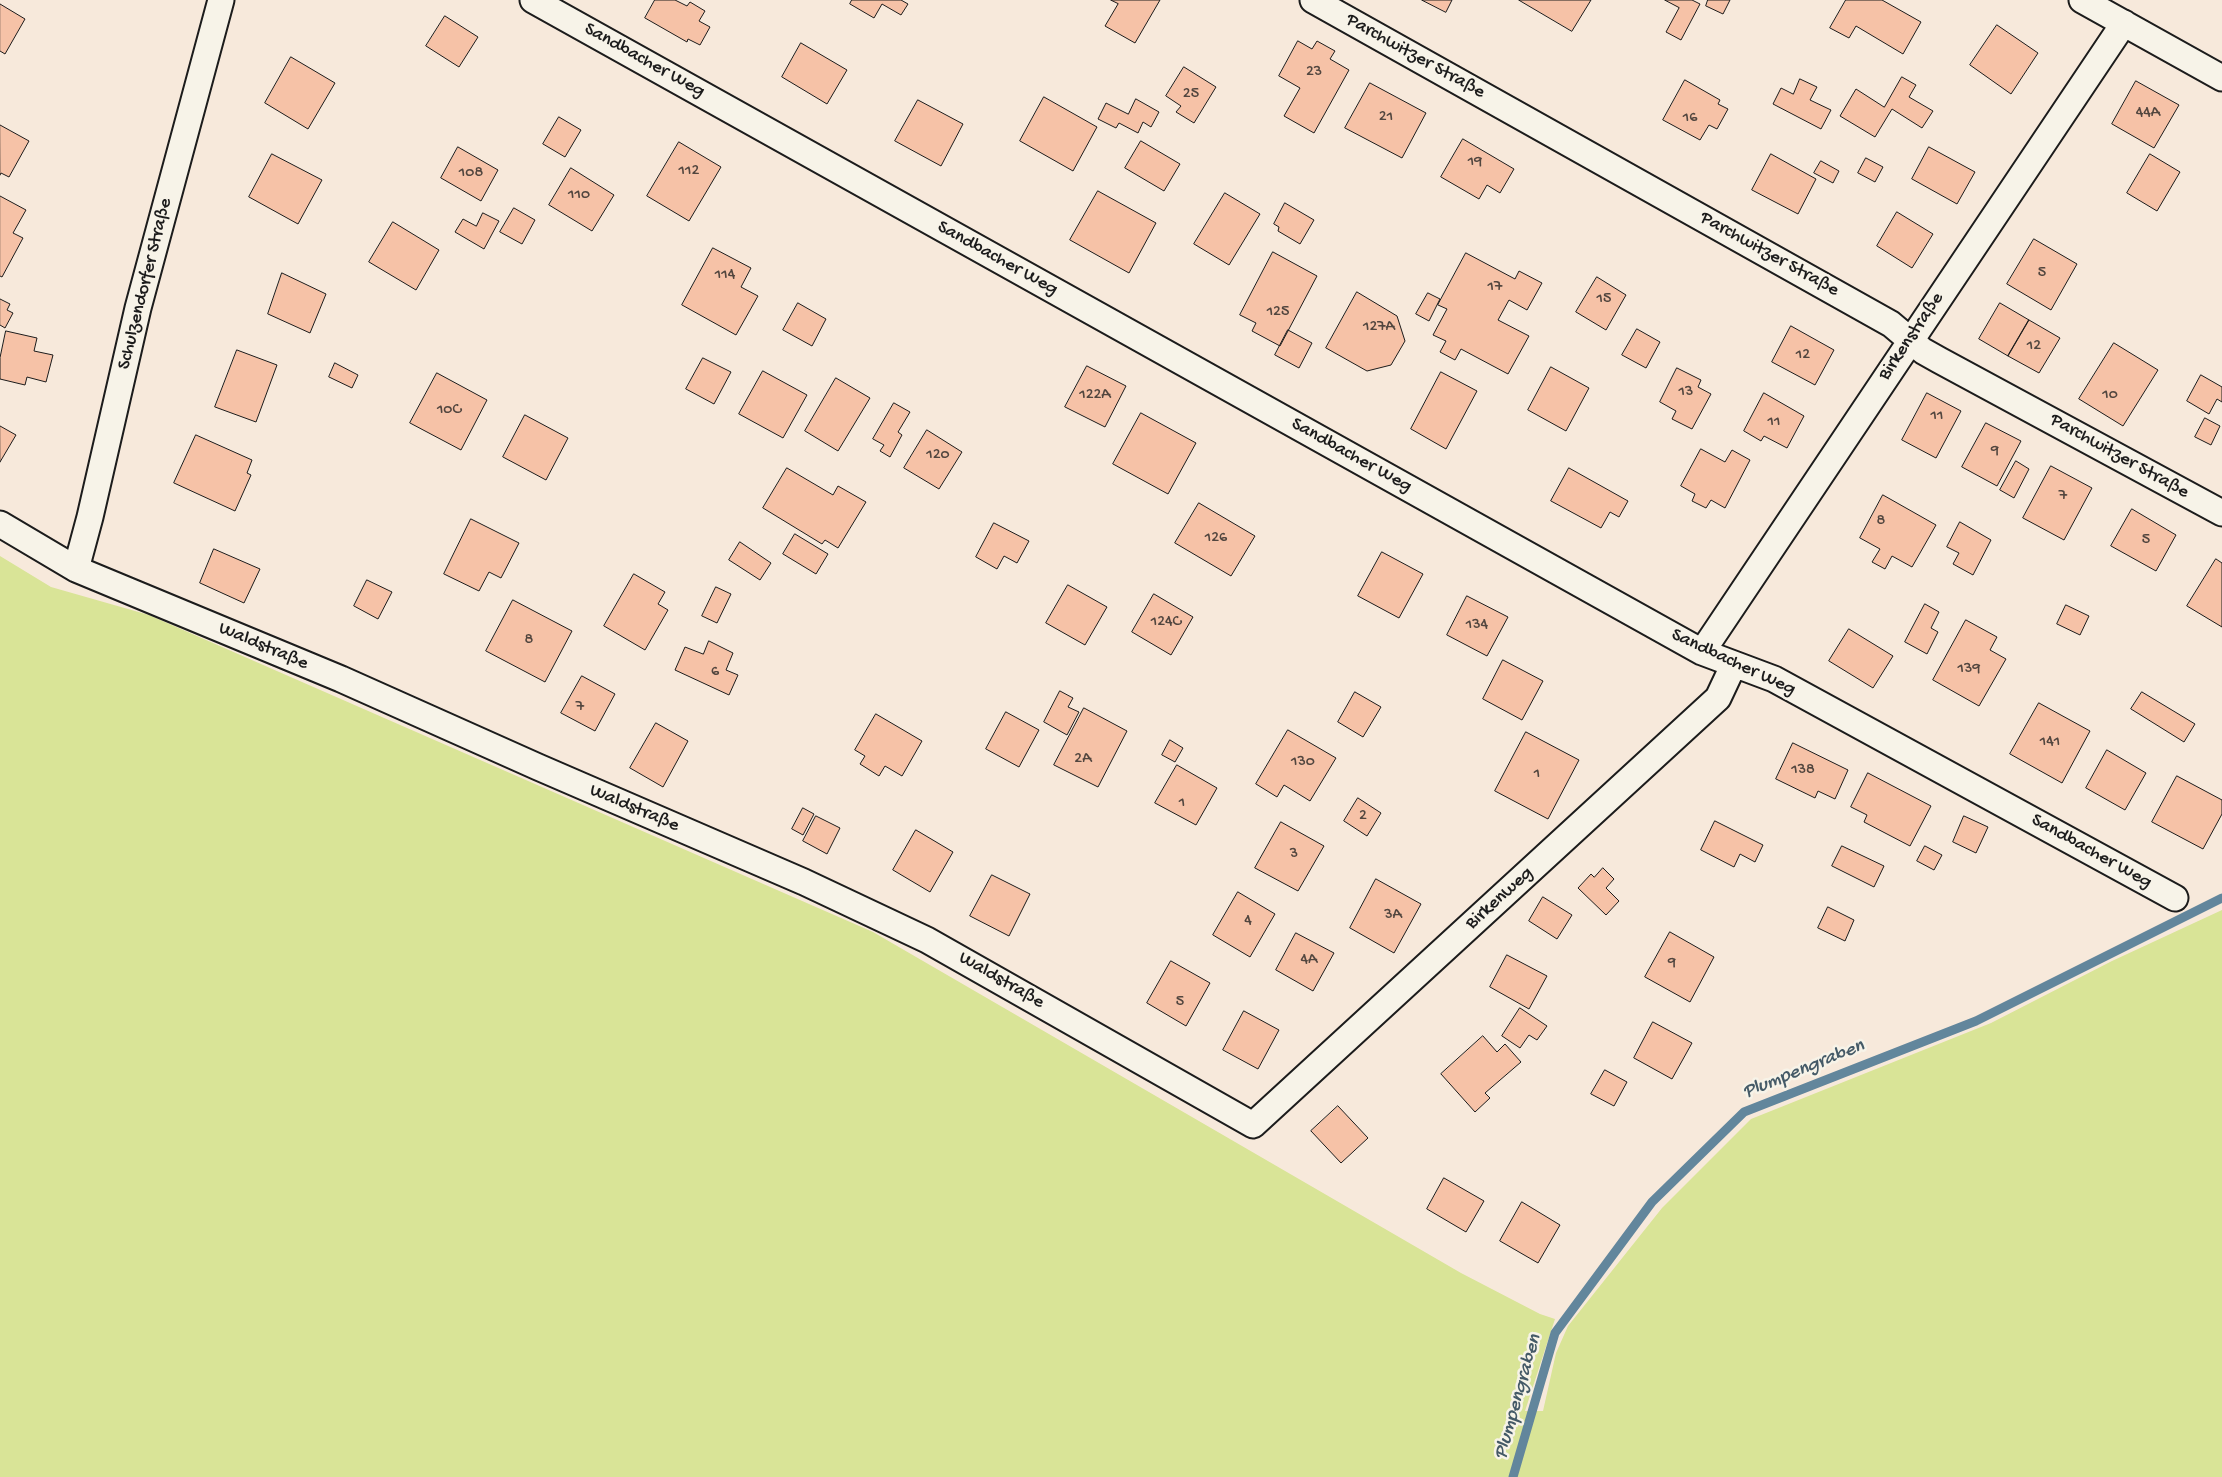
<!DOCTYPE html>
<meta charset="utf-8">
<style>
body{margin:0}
canvas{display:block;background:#f7e9db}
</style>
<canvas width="2222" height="1477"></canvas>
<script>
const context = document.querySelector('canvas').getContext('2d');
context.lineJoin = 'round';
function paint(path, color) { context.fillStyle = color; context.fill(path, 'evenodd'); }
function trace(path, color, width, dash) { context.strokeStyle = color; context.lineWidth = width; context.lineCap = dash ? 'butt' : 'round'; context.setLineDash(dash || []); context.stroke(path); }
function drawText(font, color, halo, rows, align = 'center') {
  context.font = font + ' "Gochi Hand",sans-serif'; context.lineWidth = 5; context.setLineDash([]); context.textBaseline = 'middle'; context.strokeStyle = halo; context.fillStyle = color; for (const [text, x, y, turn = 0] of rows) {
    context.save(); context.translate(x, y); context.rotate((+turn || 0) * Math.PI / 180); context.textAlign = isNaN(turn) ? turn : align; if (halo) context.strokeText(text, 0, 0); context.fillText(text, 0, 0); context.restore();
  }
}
paint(new Path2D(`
 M 0,556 L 51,587 L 149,615 L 873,932 L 1461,1273 L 1540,1314 L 1555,1319 L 1525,1411 L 1543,1411 L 1556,1353 L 1568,1326 L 1662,1208 L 1751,1119 L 1991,1023 L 2112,961 L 2222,910 L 2222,1477 L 0,1477 Z`), '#d9e497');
trace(new Path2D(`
 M 1513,1477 L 1555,1333 L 1652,1202 L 1744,1112 L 1976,1021 L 2222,898`), '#62869c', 9);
const building = new Path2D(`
 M 655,0 L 675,0 L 687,6 L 690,2 L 705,11 L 699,21 L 710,27 L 700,45 L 688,39 L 687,42 L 645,18 Z
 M 852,0 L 901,0 L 908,4 L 901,15 L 882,4 L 874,18 L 850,4 Z
 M 1111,0 L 1160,0 L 1135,43 L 1105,26 L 1118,4 Z
 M 1422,0 L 1452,0 L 1446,12 Z
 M 1519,0 L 1591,0 L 1572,31 Z
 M 1665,0 L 1692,0 L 1700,4 L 1681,40 L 1666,32 L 1679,8 Z
 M 1708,0 L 1730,0 L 1723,14 L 1706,6 Z
 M 1846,0 L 1882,0 L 1921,22 L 1903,54 L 1856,26 L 1849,38 L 1830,28 Z
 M 0,4 L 25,19 L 5,54 L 0,51 Z
 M 445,16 L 478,37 L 459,67 L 426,46 Z
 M 1997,25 L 2038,53 L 2011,94 L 1970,65 Z
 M 1298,41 L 1312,49 L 1317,41 L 1335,51 L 1330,59 L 1349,70 L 1314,133 L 1284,116 L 1300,88 L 1279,76 Z
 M 801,43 L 847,70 L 827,104 L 782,77 Z
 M 291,57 L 335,83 L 308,129 L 265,103 Z
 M 1184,67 L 1216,87 L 1194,123 L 1176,112 L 1181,106 L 1166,96 Z
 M 1902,77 L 1916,85 L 1909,97 L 1933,111 L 1922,128 L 1892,109 L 1875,137 L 1840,116 L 1856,89 L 1884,107 Z
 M 1800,79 L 1817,87 L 1810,100 L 1831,110 L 1821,129 L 1773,104 L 1781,88 L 1793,94 Z
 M 1685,80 L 1720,100 L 1718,104 L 1728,109 L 1717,129 L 1709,125 L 1700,140 L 1663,120 Z
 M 2136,81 L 2179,105 L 2154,148 L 2112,124 Z
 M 1370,83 L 1426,113 L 1402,158 L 1345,128 Z
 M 1044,97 L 1097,127 L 1073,171 L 1020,141 Z
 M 1136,99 L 1159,112 L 1151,127 L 1143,122 L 1138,133 L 1119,123 L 1116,128 L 1098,119 L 1106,103 L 1128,114 Z
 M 918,100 L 963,124 L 941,166 L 895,141 Z
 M 559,117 L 581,130 L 565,157 L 543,144 Z
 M 0,125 L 29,141 L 9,177 L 1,173 L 0,175 Z
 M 1463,139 L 1514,169 L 1500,193 L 1487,185 L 1479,199 L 1441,177 Z
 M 1141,141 L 1180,164 L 1164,191 L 1125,168 Z
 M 679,142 L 721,167 L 689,221 L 647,196 Z
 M 458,147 L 498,170 L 481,201 L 441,178 Z
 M 1929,147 L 1975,172 L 1957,204 L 1912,179 Z
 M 272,154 L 322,180 L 298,224 L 249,197 Z
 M 1771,154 L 1816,179 L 1798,214 L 1752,190 Z
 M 2150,154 L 2180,172 L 2157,211 L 2127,193 Z
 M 1866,158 L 1883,167 L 1875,182 L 1858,173 Z
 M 1821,161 L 1839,171 L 1833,183 L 1814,173 Z
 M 571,168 L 614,195 L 592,231 L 549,205 Z
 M 1098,191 L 1156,223 L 1129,273 L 1070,240 Z
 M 1225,193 L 1260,214 L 1229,265 L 1194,244 Z
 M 0,196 L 26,210 L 13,233 L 23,238 L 2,277 L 0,276 Z
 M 1285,203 L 1314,220 L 1300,244 L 1278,231 L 1279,227 L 1274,224 Z
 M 514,208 L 535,220 L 522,244 L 500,232 Z
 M 1897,212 L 1933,234 L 1912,268 L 1877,246 Z
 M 483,213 L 499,221 L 484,249 L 455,232 L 463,219 L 476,226 Z
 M 393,222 L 439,250 L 416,290 L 369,262 Z
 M 2034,239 L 2077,264 L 2051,310 L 2007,284 Z
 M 713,248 L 751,268 L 741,287 L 758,296 L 736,335 L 682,305 Z
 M 1273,252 L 1317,276 L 1280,346 L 1252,331 L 1256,323 L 1240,315 Z
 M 1466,253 L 1515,279 L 1519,271 L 1542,283 L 1527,310 L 1509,300 L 1498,320 L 1529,336 L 1508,374 L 1461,349 L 1455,360 L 1440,352 L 1446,341 L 1433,335 L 1447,309 L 1438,305 Z
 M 282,273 L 326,294 L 310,333 L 268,314 Z
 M 1597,277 L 1626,295 L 1606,330 L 1576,312 Z
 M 1357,292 L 1397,316 L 1405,341 L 1391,365 L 1367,371 L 1326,348 Z
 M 1428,293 L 1440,299 L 1429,321 L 1416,314 Z
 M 0,299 L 10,304 L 7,310 L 13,313 L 5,328 L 0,325 Z
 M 798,303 L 826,319 L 812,346 L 783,330 Z
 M 2000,303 L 2029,320 L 2008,356 L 1979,339 Z
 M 2029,320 L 2060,338 L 2039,373 L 2008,356 Z
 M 1791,326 L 1834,350 L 1815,385 L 1772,362 Z
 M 1637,329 L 1660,342 L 1646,368 L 1622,355 Z
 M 1288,330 L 1312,343 L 1299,368 L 1275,355 Z
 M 6,331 L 37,338 L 34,351 L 53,355 L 46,382 L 27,377 L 25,385 L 0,379 L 0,358 Z
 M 2114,343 L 2158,370 L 2123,426 L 2079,399 Z
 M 237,350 L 277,365 L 256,422 L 215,407 Z
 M 703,358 L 731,372 L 714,404 L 686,389 Z
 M 335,363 L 358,375 L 352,388 L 329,377 Z
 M 1087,366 L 1126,386 L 1105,427 L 1065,407 Z
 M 1551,367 L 1589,388 L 1566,431 L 1528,410 Z
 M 1677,368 L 1701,380 L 1698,387 L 1711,394 L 1692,429 L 1672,419 L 1676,411 L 1660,402 Z
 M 763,371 L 807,395 L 783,438 L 739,414 Z
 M 1441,372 L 1477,391 L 1446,449 L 1411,429 Z
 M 437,373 L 487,400 L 461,450 L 410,423 Z
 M 2201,375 L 2222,387 L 2222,402 L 2217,399 L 2209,414 L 2187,401 Z
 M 836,378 L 870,398 L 838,451 L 805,431 Z
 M 1764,393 L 1804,416 L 1787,448 L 1764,436 L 1761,441 L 1744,431 Z
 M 1927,393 L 1961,411 L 1936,458 L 1902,440 Z
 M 894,403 L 910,412 L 898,432 L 902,435 L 890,457 L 880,451 L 884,445 L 873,439 Z
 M 1141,413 L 1196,443 L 1168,494 L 1113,464 Z
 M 525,415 L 568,438 L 546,480 L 503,457 Z
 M 2205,418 L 2220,426 L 2211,445 L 2195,437 Z
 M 1986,423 L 2021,441 L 1997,486 L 1962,467 Z
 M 0,426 L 16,435 L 0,462 Z
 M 927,430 L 962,452 L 939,489 L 904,468 Z
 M 196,435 L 252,460 L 247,473 L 251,475 L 235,511 L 174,483 Z
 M 1701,449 L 1725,462 L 1732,450 L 1750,460 L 1725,508 L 1711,500 L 1706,508 L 1692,501 L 1695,494 L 1681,486 Z
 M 2016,461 L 2029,469 L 2014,498 L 2000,490 Z
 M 2051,466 L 2092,488 L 2064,540 L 2023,518 Z
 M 787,468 L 833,495 L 838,486 L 866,502 L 838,548 L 825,540 L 822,544 L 763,508 Z
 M 1569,468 L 1628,501 L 1619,517 L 1610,512 L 1601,528 L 1551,501 Z
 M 1883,495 L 1936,525 L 1912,567 L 1892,556 L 1885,569 L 1872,562 L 1880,549 L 1860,538 Z
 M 1199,503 L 1255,536 L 1231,576 L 1175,543 Z
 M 2132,509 L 2176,535 L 2156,571 L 2111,546 Z
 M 471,519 L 519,543 L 501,578 L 489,572 L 479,591 L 444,574 Z
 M 1960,522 L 1991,540 L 1973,575 L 1953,564 L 1959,553 L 1947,547 Z
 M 994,523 L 1029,541 L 1017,563 L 1004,556 L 997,569 L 976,557 Z
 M 795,534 L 828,554 L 816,574 L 783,554 Z
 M 740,542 L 771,563 L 760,580 L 729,560 Z
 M 214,549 L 260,569 L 244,603 L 200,583 Z
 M 1382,552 L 1423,574 L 1399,618 L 1358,596 Z
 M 2216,559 L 2222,563 L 2222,627 L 2187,606 Z
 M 634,574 L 665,592 L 658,604 L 668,610 L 645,650 L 604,626 Z
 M 367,580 L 392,592 L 378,619 L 354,606 Z
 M 1068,585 L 1107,607 L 1085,645 L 1046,623 Z
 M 716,587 L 731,594 L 717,623 L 702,616 Z
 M 1154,594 L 1193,617 L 1171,655 L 1132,632 Z
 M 1467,596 L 1508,617 L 1487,656 L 1447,635 Z
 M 513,600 L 572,631 L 545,682 L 486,651 Z
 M 1925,604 L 1939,612 L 1931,628 L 1938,632 L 1927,654 L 1905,642 Z
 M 2066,605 L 2089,616 L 2080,635 L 2057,624 Z
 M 1966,620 L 1997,637 L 1990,650 L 2006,659 L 1979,706 L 1933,680 Z
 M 1849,629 L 1893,656 L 1873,688 L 1829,661 Z
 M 709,641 L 733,653 L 726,670 L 738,675 L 729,695 L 675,670 L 685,647 L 703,654 Z
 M 1503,660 L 1543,681 L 1522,720 L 1483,699 Z
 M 582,676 L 615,694 L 595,731 L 561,713 Z
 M 1060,691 L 1073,698 L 1068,707 L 1079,712 L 1067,735 L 1044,722 Z
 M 1355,692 L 1381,707 L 1363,737 L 1338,722 Z
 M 2142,692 L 2195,724 L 2184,742 L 2131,709 Z
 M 2039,703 L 2090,731 L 2062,783 L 2010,754 Z
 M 1084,708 L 1127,731 L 1098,787 L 1054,765 Z
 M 1006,712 L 1039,730 L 1019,767 L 986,749 Z
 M 876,714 L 922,741 L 902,776 L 885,766 L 879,776 L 860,764 L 865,756 L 855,750 Z
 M 656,723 L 688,741 L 663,787 L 630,768 Z
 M 1288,730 L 1336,758 L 1310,801 L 1284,785 L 1277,797 L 1256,784 Z
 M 1526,732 L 1579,760 L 1548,819 L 1495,791 Z
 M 1170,740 L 1183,748 L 1175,762 L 1162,755 Z
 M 1793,743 L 1848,770 L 1835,799 L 1818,791 L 1815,798 L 1776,779 Z
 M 2107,750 L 2146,773 L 2125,810 L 2086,788 Z
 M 1177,765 L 1217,788 L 1196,825 L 1155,803 Z
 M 1868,773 L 1931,806 L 1910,846 L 1864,822 L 1867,815 L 1851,807 Z
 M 2177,776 L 2222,800 L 2222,814 L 2203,849 L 2152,822 Z
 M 1358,798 L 1381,813 L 1367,836 L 1344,821 Z
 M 803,808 L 814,814 L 803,835 L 792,829 Z
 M 816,816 L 840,828 L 827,854 L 803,841 Z
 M 1964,816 L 1988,827 L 1976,853 L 1953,842 Z
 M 1715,821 L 1763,845 L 1755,862 L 1740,854 L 1734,867 L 1701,850 Z
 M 1281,822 L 1324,846 L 1298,891 L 1255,868 Z
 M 916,830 L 953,852 L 930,892 L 893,870 Z
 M 1842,846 L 1884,866 L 1874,887 L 1832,866 Z
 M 1925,846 L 1942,855 L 1934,870 L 1917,861 Z
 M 1603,868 L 1614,879 L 1606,888 L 1619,901 L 1606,915 L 1578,888 L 1591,874 L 1594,877 Z
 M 992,875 L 1030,894 L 1009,936 L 970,916 Z
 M 1376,879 L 1421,904 L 1394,953 L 1350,928 Z
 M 1238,892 L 1275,914 L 1250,957 L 1213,935 Z
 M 1543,897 L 1572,915 L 1557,939 L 1529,921 Z
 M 1828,907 L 1854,920 L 1845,941 L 1818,928 Z
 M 1670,932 L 1714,957 L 1690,1002 L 1645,977 Z
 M 1296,933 L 1334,953 L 1313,991 L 1276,970 Z
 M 1507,955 L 1547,976 L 1529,1009 L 1490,987 Z
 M 1171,961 L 1210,983 L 1186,1026 L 1147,1003 Z
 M 1520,1008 L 1547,1026 L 1537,1040 L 1529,1035 L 1520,1048 L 1502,1036 Z
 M 1244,1011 L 1279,1030 L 1258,1069 L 1223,1050 Z
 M 1653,1022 L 1692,1043 L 1672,1079 L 1634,1058 Z
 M 1483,1036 L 1497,1052 L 1505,1044 L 1521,1062 L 1485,1093 L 1490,1098 L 1475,1112 L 1441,1074 Z
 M 1605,1070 L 1627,1082 L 1614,1106 L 1591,1094 Z
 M 1338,1106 L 1368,1138 L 1341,1163 L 1311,1131 Z
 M 1444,1178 L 1484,1201 L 1466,1232 L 1427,1209 Z
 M 1522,1202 L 1560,1225 L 1538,1263 L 1500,1241 Z`);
paint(building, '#f6c2a7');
trace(building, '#1c1c1c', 1);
const street = new Path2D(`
 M 533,0 L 1702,652 L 1774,679 L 2175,898
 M 1313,0 L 1891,324 L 1923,351 L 1939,360 L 2222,513
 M 2082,0 L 2222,78
 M 0,524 L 76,569 L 341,679 L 538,767 L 804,882 L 927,940 L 1253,1125 L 1718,698 L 1734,664
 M 76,569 L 90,517 L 138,308 L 221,0
 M 1702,652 L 2124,23`);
trace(street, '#1c1c1c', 29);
trace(street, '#f7f3e8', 25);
drawText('16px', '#52463f', null, [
 ["23",1314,73],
 ["25",1191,95],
 ["44A",2148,114],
 ["21",1386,118],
 ["16",1690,119],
 ["19",1475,163],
 ["112",689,172],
 ["108",471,174],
 ["110",579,196],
 ["5",2042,274],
 ["114",725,276],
 ["17",1495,288],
 ["15",1604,300],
 ["125",1278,313],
 ["127A",1379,328],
 ["12",2034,347],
 ["12",1803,356],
 ["13",1686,393],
 ["122A",1095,396],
 ["10",2110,396],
 ["10C",449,411],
 ["11",1937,417],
 ["11",1774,423],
 ["9",1995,452],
 ["120",938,456],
 ["7",2063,497],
 ["8",1881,522],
 ["126",1216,539],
 ["5",2146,541],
 ["124C",1166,623],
 ["134",1477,626],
 ["8",529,641],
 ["139",1969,670],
 ["6",715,673],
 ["7",580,708],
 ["141",2050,743],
 ["2A",1083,760],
 ["130",1303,763],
 ["138",1803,771],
 ["1",1537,775],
 ["1",1182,804],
 ["2",1363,817],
 ["3",1294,855],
 ["3A",1393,916],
 ["4",1248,922],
 ["4A",1309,961],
 ["9",1672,964],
 ["5",1180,1003]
]);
drawText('19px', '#1c1c1c', '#f7f3e8', [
 ["Parchwitzer Straße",1415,57,29],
 ["Sandbacher Weg",644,61,29],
 ["Parchwitzer Straße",1769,255,29],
 ["Sandbacher Weg",997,259,29],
 ["Schulzendorfer Straße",146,284,-76],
 ["Birkenstraße",1912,337,-56],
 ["Sandbacher Weg",1351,456,29],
 ["Parchwitzer Straße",2119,457,29],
 ["Waldstraße",263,647,23],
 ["Sandbacher Weg",1733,663,25],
 ["Waldstraße",634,809,23],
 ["Sandbacher Weg",2091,852,29],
 ["Birkenweg",1500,899,-42],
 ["Waldstraße",1001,981,30]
]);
drawText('italic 20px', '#455a67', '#f7f3e8', [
 ["Plumpengraben",1804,1070,-22],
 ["Plumpengraben",1519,1397,-74]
]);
</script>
